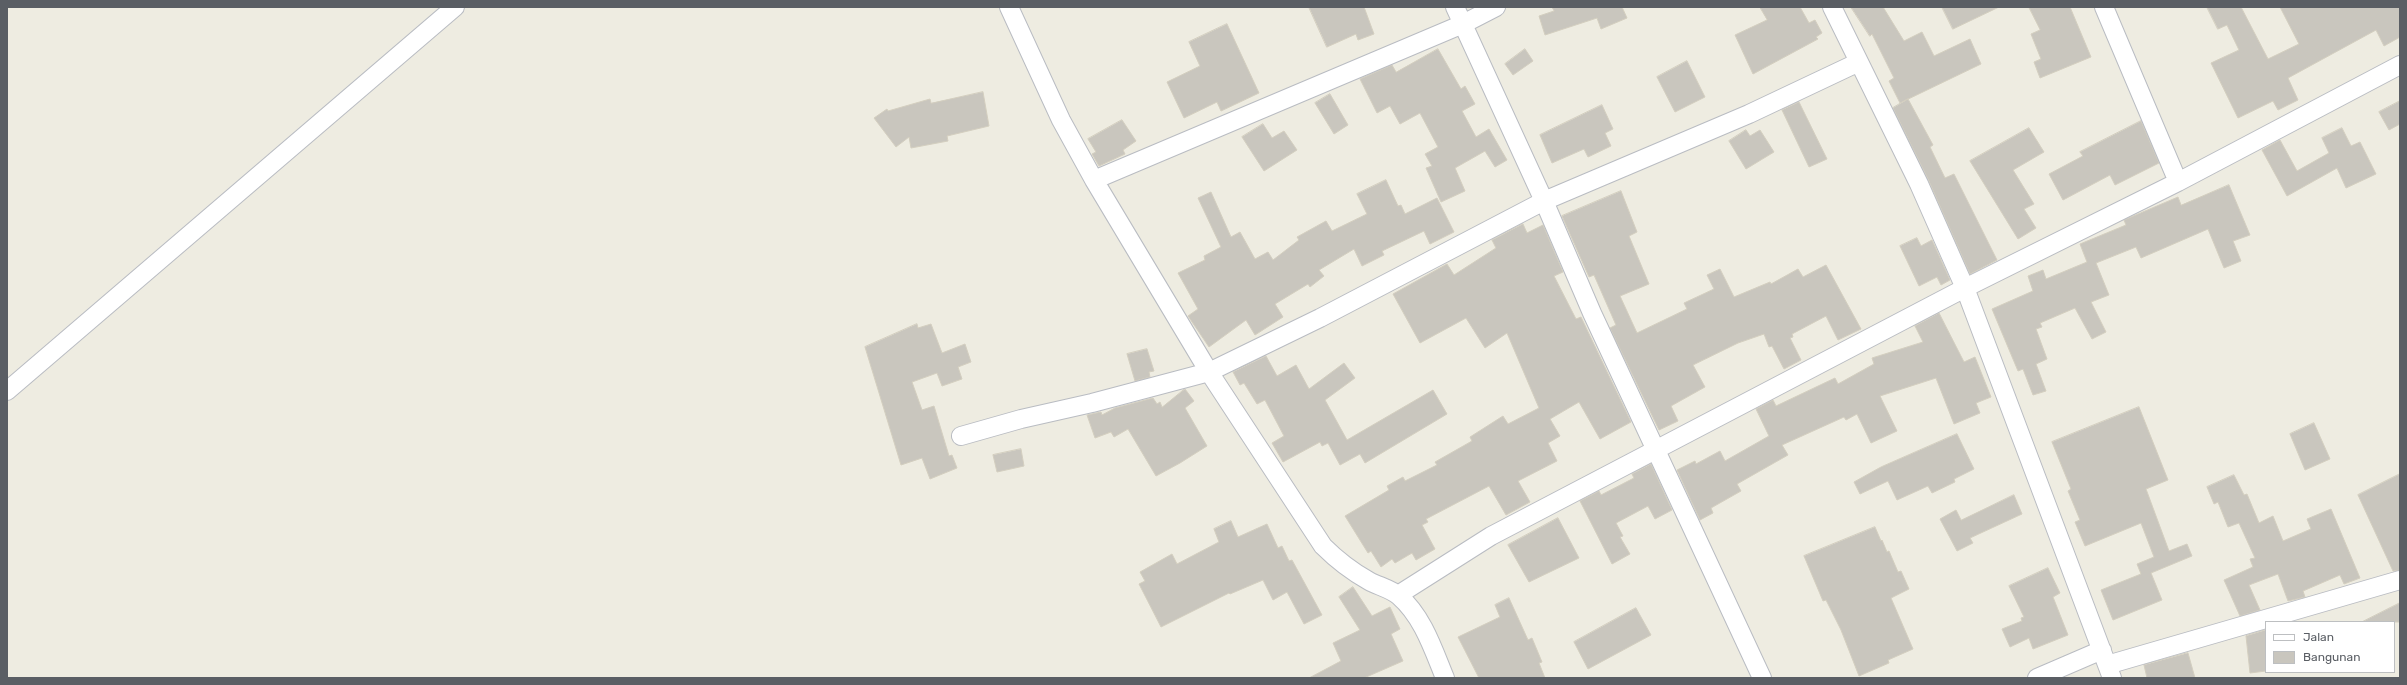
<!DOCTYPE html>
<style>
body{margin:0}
#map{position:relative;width:2407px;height:685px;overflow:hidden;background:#eeece1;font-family:Rubik,sans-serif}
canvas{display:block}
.frame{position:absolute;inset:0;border:8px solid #5a5e64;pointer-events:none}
.legend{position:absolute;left:2265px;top:621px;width:130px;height:52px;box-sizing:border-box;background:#fff;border:1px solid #bdbfc1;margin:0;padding:5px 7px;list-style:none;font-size:12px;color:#5a5e64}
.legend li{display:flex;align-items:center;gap:8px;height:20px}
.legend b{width:20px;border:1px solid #bdbfc1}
</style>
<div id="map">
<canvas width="2407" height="685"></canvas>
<div class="frame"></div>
<ul class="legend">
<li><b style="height:5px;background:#fff"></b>Jalan</li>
<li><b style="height:11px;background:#c9c6be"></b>Bangunan</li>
</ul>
</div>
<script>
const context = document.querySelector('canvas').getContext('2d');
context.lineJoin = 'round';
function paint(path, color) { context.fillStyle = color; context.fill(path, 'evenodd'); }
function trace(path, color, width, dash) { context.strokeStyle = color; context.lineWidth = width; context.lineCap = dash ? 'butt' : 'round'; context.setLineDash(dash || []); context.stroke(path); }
const building = new Path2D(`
 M 1309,7 L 1364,7 L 1374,34 L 1358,40 L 1356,34 L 1327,47 Z
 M 1552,7 L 1622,7 L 1627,18 L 1601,29 L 1597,18 L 1545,35 L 1539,16 L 1554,11 Z
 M 1760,7 L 1800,7 L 1809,23 L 1815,20 L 1822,33 L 1816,37 L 1818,39 L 1753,74 L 1735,35 L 1767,20 Z
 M 1851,7 L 1883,7 L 1904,41 L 1922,32 L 1934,56 L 1970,39 L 1981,64 L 1900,103 L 1889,81 L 1894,78 L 1872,34 L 1870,36 Z
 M 1942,7 L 1999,7 L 1953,29 Z
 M 2029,7 L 2070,7 L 2091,57 L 2040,78 L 2034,62 L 2041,59 L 2031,34 L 2040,30 Z
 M 2207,7 L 2241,7 L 2268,59 L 2299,44 L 2280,7 L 2400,7 L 2400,37 L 2384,46 L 2376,30 L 2288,78 L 2298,100 L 2278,110 L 2273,101 L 2238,118 L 2211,63 L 2239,50 L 2227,25 L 2218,29 Z
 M 1227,24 L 1259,93 L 1221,111 L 1217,102 L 1184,118 L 1167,82 L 1200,66 L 1189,42 Z
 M 1438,49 L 1461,89 L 1465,86 L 1475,104 L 1462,111 L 1476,137 L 1489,129 L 1507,160 L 1495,167 L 1485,151 L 1455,168 L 1465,191 L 1441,202 L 1426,168 L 1432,166 L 1425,154 L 1438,147 L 1420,113 L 1400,124 L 1390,106 L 1377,113 L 1360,79 L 1392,65 L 1396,72 Z
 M 1525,49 L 1533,61 L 1513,75 L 1505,64 Z
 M 1687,61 L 1705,97 L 1675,112 L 1657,77 Z
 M 983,92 L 989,126 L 947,136 L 948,141 L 911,148 L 909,137 L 896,147 L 874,118 L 887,109 L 888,111 L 930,99 L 931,103 Z
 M 1330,94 L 1348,125 L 1334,134 L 1315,103 Z
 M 1908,99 L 1933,145 L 1930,147 L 1945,178 L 1954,174 L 1997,260 L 1970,274 L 1928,179 L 1893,108 Z
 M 2400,101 L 2400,124 L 2389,130 L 2379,112 Z
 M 1799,102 L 1827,159 L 1809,167 L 1782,110 Z
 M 1602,105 L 1613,129 L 1605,133 L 1611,146 L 1588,157 L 1584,149 L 1552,163 L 1540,135 Z
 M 1122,120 L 1136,141 L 1123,150 L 1125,154 L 1099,166 L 1092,154 L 1096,152 L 1088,139 Z
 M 2141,121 L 2159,163 L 2115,185 L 2110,175 L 2063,200 L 2049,174 L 2083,156 L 2080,152 Z
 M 1263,124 L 1272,138 L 1284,131 L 1297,150 L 1264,171 L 1242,137 Z
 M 2029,128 L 2044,152 L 2013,170 L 2034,204 L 2024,209 L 2036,228 L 2018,239 L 1970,161 Z
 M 2342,128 L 2351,146 L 2360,142 L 2376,174 L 2346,188 L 2337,168 L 2287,196 L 2262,150 L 2280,140 L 2297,171 L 2329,153 L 2322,138 Z
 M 1746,130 L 1750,136 L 1760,130 L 1774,152 L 1746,169 L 1729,141 Z
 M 1386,180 L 1398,206 L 1401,205 L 1405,214 L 1437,198 L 1454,232 L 1430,244 L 1424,231 L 1382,251 L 1384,255 L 1362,266 L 1354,249 L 1319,270 L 1324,276 L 1310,287 L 1308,284 L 1275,304 L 1283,317 L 1255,335 L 1246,320 L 1209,347 L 1188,316 L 1198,309 L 1178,273 L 1205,260 L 1204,256 L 1221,247 L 1198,198 L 1211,192 L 1231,237 L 1240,232 L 1255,259 L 1268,252 L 1273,260 L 1299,240 L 1297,237 L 1326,221 L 1332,231 L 1367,214 L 1357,194 Z
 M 2229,185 L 2250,235 L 2233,241 L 2241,261 L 2224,268 L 2208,229 L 2141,258 L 2136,247 L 2096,263 L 2109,295 L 2091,302 L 2106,332 L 2092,339 L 2075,308 L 2040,323 L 2042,327 L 2036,329 L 2047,359 L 2036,364 L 2046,391 L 2033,395 L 2023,369 L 2018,371 L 1992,309 L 2033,291 L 2028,276 L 2043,270 L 2046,279 L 2087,262 L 2080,244 L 2126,225 L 2124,220 L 2178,197 L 2181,205 Z
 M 1621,191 L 1637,232 L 1629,236 L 1649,284 L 1620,296 L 1637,333 L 1687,309 L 1684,303 L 1714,289 L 1707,275 L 1720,269 L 1734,297 L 1770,282 L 1771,284 L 1798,269 L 1803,277 L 1826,265 L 1861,329 L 1838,340 L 1826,316 L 1792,334 L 1793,337 L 1790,338 L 1801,360 L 1784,369 L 1772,346 L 1769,347 L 1764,334 L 1738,343 L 1693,365 L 1705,387 L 1671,406 L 1678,421 L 1659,430 L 1610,328 L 1616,325 L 1594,275 L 1589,277 L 1562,216 Z
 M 1523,224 L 1527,233 L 1543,225 L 1563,272 L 1554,276 L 1576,319 L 1581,317 L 1631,422 L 1600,439 L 1579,402 L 1550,419 L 1560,436 L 1548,443 L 1557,461 L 1518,481 L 1530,502 L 1506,515 L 1489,486 L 1426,519 L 1428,522 L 1422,525 L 1435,549 L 1416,560 L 1412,553 L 1395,563 L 1392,559 L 1381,567 L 1371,551 L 1368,553 L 1345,516 L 1389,490 L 1387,486 L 1403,477 L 1405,481 L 1437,465 L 1435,462 L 1472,441 L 1470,437 L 1503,416 L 1508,424 L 1539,408 L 1507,333 L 1485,348 L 1466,318 L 1420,343 L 1393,294 L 1447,264 L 1454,275 L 1496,248 L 1492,240 Z
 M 1917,238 L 1921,246 L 1932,240 L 1950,280 L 1941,285 L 1937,277 L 1919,286 L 1900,246 Z
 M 1939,313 L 1964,362 L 1975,357 L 1991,397 L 1976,403 L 1980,413 L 1954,424 L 1936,378 L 1880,396 L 1897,431 L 1871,443 L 1857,414 L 1846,420 L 1844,417 L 1782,445 L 1788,455 L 1737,484 L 1741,491 L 1711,508 L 1713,513 L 1700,520 L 1677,470 L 1695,461 L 1696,464 L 1720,451 L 1725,461 L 1769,436 L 1756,409 L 1773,400 L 1776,406 L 1835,378 L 1838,384 L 1874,364 L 1872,358 L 1923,342 L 1915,326 Z
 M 917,324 L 918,328 L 931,324 L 942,353 L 965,344 L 971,362 L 958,367 L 962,379 L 942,386 L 937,373 L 912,382 L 922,410 L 934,406 L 949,456 L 952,455 L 957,468 L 930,479 L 922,458 L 901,465 L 865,347 Z
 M 1147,349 L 1154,371 L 1149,372 L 1150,377 L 1135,381 L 1127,354 Z
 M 1266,356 L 1277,376 L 1296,365 L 1309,389 L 1344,363 L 1355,378 L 1325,400 L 1347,440 L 1433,390 L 1447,414 L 1365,463 L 1360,454 L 1340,465 L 1328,443 L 1322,446 L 1320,442 L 1283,462 L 1272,443 L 1284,436 L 1265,400 L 1257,404 L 1244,383 L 1240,385 L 1233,372 Z
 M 1185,389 L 1194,401 L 1185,408 L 1207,446 L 1180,463 L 1156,476 L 1128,429 L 1114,437 L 1111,432 L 1095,438 L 1087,415 L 1101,412 L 1102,415 L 1115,408 L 1153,398 L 1157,404 L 1160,402 L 1162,407 Z
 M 2139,407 L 2168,480 L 2146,489 L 2169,551 L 2187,544 L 2192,556 L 2151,573 L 2162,600 L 2113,620 L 2101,590 L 2141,574 L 2137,564 L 2154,557 L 2141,523 L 2085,546 L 2075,522 L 2080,520 L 2068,491 L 2071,489 L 2052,442 Z
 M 2314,423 L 2330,459 L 2305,470 L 2290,434 Z
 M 1957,434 L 1974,469 L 1954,479 L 1955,482 L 1932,493 L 1928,486 L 1897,500 L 1888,481 L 1860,494 L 1854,482 L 1881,467 Z
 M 1021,449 L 1024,466 L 997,472 L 993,455 Z
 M 1651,464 L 1672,510 L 1655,519 L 1648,506 L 1616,523 L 1623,536 L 1620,537 L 1630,554 L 1612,564 L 1580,501 L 1599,491 L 1601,495 L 1634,478 L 1632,474 Z
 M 2400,474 L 2400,570 L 2393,571 L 2358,495 Z
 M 2234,475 L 2244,495 L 2247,494 L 2259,523 L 2273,516 L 2283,541 L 2311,529 L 2307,519 L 2331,509 L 2360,578 L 2344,584 L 2340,575 L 2303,591 L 2305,597 L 2288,601 L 2278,574 L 2249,585 L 2260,610 L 2240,616 L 2224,580 L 2253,567 L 2250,559 L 2255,558 L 2239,523 L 2228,527 L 2218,502 L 2214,504 L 2207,487 Z
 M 2014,495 L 2022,514 L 1970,538 L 1973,543 L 1957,551 L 1940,519 L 1956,510 L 1961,520 Z
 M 1558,518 L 1579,558 L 1529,582 L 1508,545 Z
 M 1231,521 L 1238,537 L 1267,524 L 1278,548 L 1282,546 L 1289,561 L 1292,560 L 1322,615 L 1304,624 L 1287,592 L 1273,600 L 1263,580 L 1230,594 L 1229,593 L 1161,627 L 1139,584 L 1145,581 L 1140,572 L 1172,554 L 1177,564 L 1219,542 L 1214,529 Z
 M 1875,527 L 1881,541 L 1882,540 L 1887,552 L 1889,551 L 1898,572 L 1901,571 L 1909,589 L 1891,598 L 1913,649 L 1888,660 L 1889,663 L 1859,676 L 1841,630 L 1826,600 L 1823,601 L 1804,556 Z
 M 2048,568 L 2060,593 L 2053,597 L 2068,635 L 2033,649 L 2029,638 L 2010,647 L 2002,629 L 2022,621 L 2021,618 L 2024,617 L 2009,586 Z
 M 1353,587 L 1372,616 L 1390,607 L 1400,629 L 1391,634 L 1403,661 L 1364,678 L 1309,678 L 1341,661 L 1333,643 L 1360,630 L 1339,597 Z
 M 1509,598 L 1528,640 L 1532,638 L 1542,662 L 1539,663 L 1545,678 L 1479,678 L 1458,637 L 1500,617 L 1495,605 Z
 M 2400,603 L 2400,622 L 2362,622 Z
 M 1636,608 L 1651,635 L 1588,669 L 1574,642 Z
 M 2266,630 L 2266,671 L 2250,673 L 2246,636 Z
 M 2188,653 L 2195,678 L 2147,678 L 2144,665 Z`);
paint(building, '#c9c6be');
trace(building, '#d3cebf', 1);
const minor = new Path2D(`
 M 1009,7 L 1061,120 L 1094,180 L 1209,372 L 1323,546 C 1337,560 1351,571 1369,581 C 1378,586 1391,589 1399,596 C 1423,617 1433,649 1445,678
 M 1455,7 L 1544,201 L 1749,114 L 1859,62
 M 1832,7 L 1919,184 L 1965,288 L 2112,678
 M 2104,7 L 2178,182
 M 1094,180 L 1463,24 L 1496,7
 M 7,391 L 455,7
 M 961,436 L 1021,419 L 1092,403 L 1209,372 L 1320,318 L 1544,201 L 1592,313 L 1762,678
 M 1398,595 L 1491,536 L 1965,288 L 2178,182 L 2400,65
 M 2107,665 L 2400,580
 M 2037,678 L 2102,650`);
trace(minor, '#b9bcc2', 20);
trace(minor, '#fff', 18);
</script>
